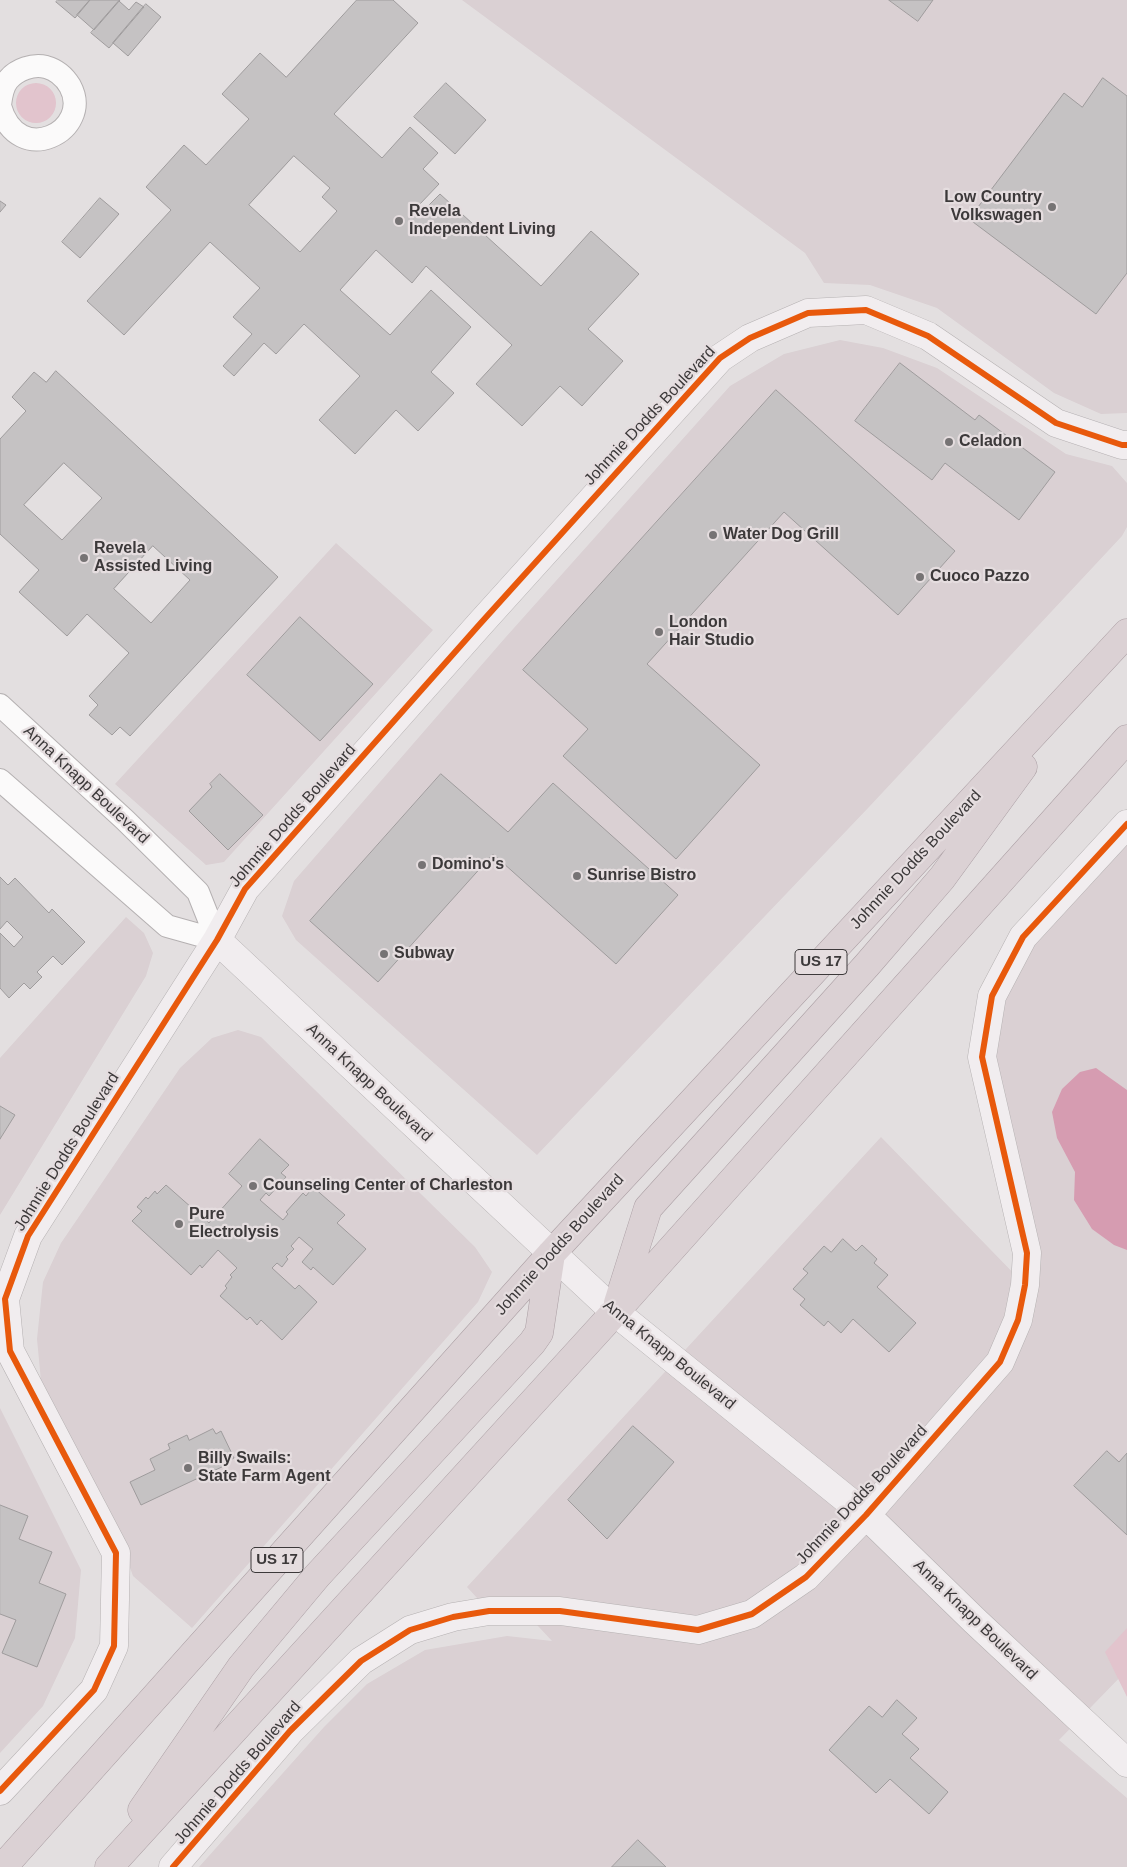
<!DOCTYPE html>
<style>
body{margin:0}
canvas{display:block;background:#e3dfe0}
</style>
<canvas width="1127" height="1867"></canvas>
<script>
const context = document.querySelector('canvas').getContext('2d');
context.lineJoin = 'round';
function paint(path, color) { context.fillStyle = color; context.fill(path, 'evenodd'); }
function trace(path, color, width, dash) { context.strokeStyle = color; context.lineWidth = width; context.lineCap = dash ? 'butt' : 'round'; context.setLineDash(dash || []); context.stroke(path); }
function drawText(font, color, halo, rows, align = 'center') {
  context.font = font + ' Helvetica,sans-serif'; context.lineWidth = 4.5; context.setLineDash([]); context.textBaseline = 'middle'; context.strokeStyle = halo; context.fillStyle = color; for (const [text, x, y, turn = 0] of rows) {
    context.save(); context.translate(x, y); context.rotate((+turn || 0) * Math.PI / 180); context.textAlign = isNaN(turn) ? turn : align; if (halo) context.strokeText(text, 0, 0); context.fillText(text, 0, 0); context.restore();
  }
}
paint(new Path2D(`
 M 462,0 L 1127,0 L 1127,413 L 1101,414 L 1054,393 L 937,308 L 870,285 L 824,283 L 805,253 Z
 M 840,340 L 883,348 L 937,368 L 1066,454 L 1112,466 L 1127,483 L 1127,527 L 1122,536 L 869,807 L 537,1155 L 296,940 L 282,916 L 294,881 L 505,638 L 730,386 L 784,354 Z
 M 336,543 L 433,630 L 224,862 L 206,865 L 115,784 Z
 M 1127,824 L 1127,1670 L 1059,1740 L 1127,1798 L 1127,1867 L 199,1867 L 324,1727 L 367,1684 L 425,1650 L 507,1636 L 552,1641 L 524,1611 L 489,1611 L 467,1587 L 881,1137 L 1025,1285 L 982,1057 L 992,996 Z
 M 126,917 L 144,933 L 153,953 L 146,976 L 0,1215 L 0,1058 Z
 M 238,1030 L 261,1037 L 475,1247 L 492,1272 L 478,1302 L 192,1628 L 133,1576 L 111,1514 L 41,1381 L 37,1339 L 43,1282 L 61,1243 L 180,1068 L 212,1038 Z
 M 0,1408 L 81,1570 L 75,1638 L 43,1706 L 0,1753 Z`), '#dad0d3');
paint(new Path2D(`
 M16 103a20 20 0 1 1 40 0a20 20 0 1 1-40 0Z
 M 1127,1628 L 1127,1697 L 1105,1652 Z`), '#e2c4cd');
paint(new Path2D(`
 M 1096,1068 L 1127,1090 L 1127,1250 L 1114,1245 L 1092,1229 L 1074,1200 L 1075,1172 L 1057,1138 L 1052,1112 L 1062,1089 L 1080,1072 Z`), '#d69cb1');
const building = new Path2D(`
 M 58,0 L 90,0 L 75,18 L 56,2 Z
 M 90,0 L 120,0 L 94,30 L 77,15 Z
 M 357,0 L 393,0 L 418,23 L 334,114 L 382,158 L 410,127 L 438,153 L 423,169 L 439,184 L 419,205 L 424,210 L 440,194 L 541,286 L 591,231 L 639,274 L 588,329 L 623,361 L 582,406 L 560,386 L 522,426 L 476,384 L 512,345 L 426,266 L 412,283 L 376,250 L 340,290 L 390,335 L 431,290 L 471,327 L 431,372 L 454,393 L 418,431 L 396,410 L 355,454 L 319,420 L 360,376 L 304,324 L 276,354 L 264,343 L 234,376 L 223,366 L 252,334 L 233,317 L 260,288 L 210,242 L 124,335 L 87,301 L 171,210 L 146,187 L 184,145 L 206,165 L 249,119 L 222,94 L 260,53 L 286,77 ZM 294,156 L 330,188 L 322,197 L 337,211 L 300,252 L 249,205 Z
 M 889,0 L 933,0 L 918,21 Z
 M 119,1 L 129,10 L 136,2 L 144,7 L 109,48 L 91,33 Z
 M 146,4 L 161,17 L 128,56 L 113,43 Z
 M 1103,78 L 1127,96 L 1127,273 L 1096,314 L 969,219 L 1064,93 L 1082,107 Z
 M 446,83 L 486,120 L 455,154 L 414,117 Z
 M 100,198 L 119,214 L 80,258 L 62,242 Z
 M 0,201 L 6,205 L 0,212 Z
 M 900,363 L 975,420 L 979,415 L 1055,472 L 1019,520 L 945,463 L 932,480 L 855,421 Z
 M 56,371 L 278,577 L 130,736 L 120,727 L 112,735 L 89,715 L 98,705 L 89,696 L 129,653 L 87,614 L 67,636 L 19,592 L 39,570 L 0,534 L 0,439 L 26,411 L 12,397 L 34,372 L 46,382 ZM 64,463 L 102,498 L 62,540 L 24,505 ZM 153,546 L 190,580 L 151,623 L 114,589 Z
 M 776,390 L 955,551 L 898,615 L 784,512 L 647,664 L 760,765 L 676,859 L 563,756 L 588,729 L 523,670 Z
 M 300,617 L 373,684 L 320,741 L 247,675 Z
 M 220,774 L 263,815 L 228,850 L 189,811 L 212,787 L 210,784 Z
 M 441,774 L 508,832 L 553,783 L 678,895 L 616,964 L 493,854 L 378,982 L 310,921 Z
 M 0,877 L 8,885 L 15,878 L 49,913 L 52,909 L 85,942 L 62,965 L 53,956 L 37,972 L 42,977 L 30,989 L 24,983 L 9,998 L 0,988 L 0,933 L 14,947 L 23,937 L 7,921 L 0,929 Z
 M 0,1106 L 15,1115 L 0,1139 Z
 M 260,1139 L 289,1165 L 281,1173 L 286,1177 L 269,1196 L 266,1193 L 260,1200 L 283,1220 L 288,1214 L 286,1212 L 303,1193 L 306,1196 L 313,1187 L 345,1215 L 337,1223 L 366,1249 L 333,1285 L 313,1267 L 311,1270 L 302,1262 L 313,1249 L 299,1237 L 291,1246 L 294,1249 L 286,1257 L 288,1259 L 282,1267 L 277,1263 L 272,1268 L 295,1289 L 299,1285 L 317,1302 L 282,1340 L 261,1320 L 257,1325 L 250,1317 L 247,1320 L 220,1296 L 227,1288 L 225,1286 L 232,1277 L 230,1275 L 237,1268 L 218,1250 L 202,1268 L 200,1265 L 191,1275 L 132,1221 L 142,1211 L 137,1207 L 146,1197 L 148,1199 L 155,1191 L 157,1194 L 166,1185 L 209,1223 L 242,1186 L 229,1174 Z
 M 843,1239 L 856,1251 L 862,1245 L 877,1259 L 874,1263 L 888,1275 L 877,1287 L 916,1323 L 889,1352 L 853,1319 L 841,1333 L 828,1321 L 824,1326 L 800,1305 L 805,1299 L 793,1289 L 808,1273 L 803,1269 L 824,1246 L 831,1252 Z
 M 633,1426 L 674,1462 L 607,1539 L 568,1500 Z
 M 213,1429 L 216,1434 L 221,1431 L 234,1458 L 226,1462 L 226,1465 L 141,1505 L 130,1482 L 155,1470 L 150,1459 L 170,1449 L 168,1444 L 187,1435 L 189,1440 Z
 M 1107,1451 L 1119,1462 L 1127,1453 L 1127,1535 L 1074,1486 Z
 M 0,1505 L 28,1516 L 19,1539 L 52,1552 L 39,1583 L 66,1594 L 37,1667 L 2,1653 L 16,1620 L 0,1614 Z
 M 897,1700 L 917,1718 L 902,1734 L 919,1749 L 910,1758 L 948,1792 L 929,1814 L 890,1779 L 876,1793 L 829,1750 L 869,1706 L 882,1717 Z
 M 638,1840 L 666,1867 L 612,1867 Z`);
paint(building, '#c5c2c3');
trace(building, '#9f9c9d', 1);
const street = new Path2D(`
 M 0,105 C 1,97 2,87 8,80 C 17,69 33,64 46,67 C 57,70 64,76 70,86 C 94,130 18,170 0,106
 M 0,705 L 125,820 L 198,892 L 217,940
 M 0,780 L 167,926 L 217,940`);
const secondary = new Path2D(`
 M 217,940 L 615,1312 L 866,1515 L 975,1621 L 1127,1763
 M 0,1791 L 94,1690 L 114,1646 L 116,1553 L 10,1351 L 5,1299 L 28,1236 L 217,940 L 245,889 L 479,625 L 720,358 L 750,338 L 808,313 L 866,310 L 928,336 L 1056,423 L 1122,445 L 1127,445
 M 173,1867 L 290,1731 L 361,1661 L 410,1630 L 453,1617 L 489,1611 L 560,1611 L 698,1630 L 752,1614 L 806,1577 L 866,1515 L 1000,1362 L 1018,1320 L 1025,1285 L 1027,1253 L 982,1057 L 992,996 L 1023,937 L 1127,824`);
const highway = new Path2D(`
 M 618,1303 L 648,1208 L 867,965 L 942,878 L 1023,767
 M 142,1810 L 241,1667 L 317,1576 L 532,1343 L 539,1333 L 551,1254
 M 3,1867 L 551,1254 L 1127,633
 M 109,1867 L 615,1312 L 1127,739`);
trace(street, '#b5b1b2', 24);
trace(secondary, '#b5b1b2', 29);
trace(highway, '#ab9fa4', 29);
trace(street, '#fbfafa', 22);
trace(secondary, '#f1edef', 28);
trace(highway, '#dbd1d4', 28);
trace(new Path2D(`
 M 0,1791 L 94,1690 L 114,1646 L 116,1553 L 10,1351 L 5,1299 L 28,1236 L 217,940 L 245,889 L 479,625 L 720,358 L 750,338 L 808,313 L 866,310 L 928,336 L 1056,423 L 1122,445 L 1127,445
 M 173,1867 L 290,1731 L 361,1661 L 410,1630 L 453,1617 L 489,1611 L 560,1611 L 698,1630 L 752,1614 L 806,1577 L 866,1515 L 1000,1362 L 1018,1320 L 1025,1285 L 1027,1253 L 982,1057 L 992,996 L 1023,937 L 1127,824`), '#e8590c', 6);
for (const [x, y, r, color] of [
 [1052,207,5,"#767374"],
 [399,221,5,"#767374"],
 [949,442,5,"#767374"],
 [713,535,5,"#767374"],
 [84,558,5,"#767374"],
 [920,577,5,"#767374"],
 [659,632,5,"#767374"],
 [422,865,5,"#767374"],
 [577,876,5,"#767374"],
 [384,954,5,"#767374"],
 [253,1186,5,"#767374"],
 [179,1224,5,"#767374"],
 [188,1468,5,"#767374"]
]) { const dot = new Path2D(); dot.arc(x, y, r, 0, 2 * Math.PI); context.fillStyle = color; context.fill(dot); trace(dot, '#e5dddf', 2); }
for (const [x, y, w] of [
 [821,962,52],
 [277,1560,52]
]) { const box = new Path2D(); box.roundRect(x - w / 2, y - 12.5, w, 25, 4); context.fillStyle = '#e5dddf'; context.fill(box); trace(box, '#3c393a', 1); }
drawText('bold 15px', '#3c393a', null, [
 ["US 17",821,962],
 ["US 17",277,1560]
]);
drawText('bold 16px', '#3c393a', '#e5dddf', [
 ["Low Country",1042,198,"right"],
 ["Volkswagen",1042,216,"right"],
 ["Revela",409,212],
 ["Independent Living",409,230],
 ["Celadon",959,442],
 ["Water Dog Grill",723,535],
 ["Revela",94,549],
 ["Assisted Living",94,567],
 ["Cuoco Pazzo",930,577],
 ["London",669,623],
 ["Hair Studio",669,641],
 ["Domino's",432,865],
 ["Sunrise Bistro",587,876],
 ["Subway",394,954],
 ["Counseling Center of Charleston",263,1186],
 ["Pure",189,1215],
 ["Electrolysis",189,1233],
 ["Billy Swails:",198,1459],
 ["State Farm Agent",198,1477]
], 'left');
drawText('16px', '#3c393a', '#e5dddf', [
 ["Johnnie Dodds Boulevard",650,416,-47],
 ["Anna Knapp Boulevard",86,785,43],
 ["Johnnie Dodds Boulevard",293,816,-49],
 ["Johnnie Dodds Boulevard",916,860,-47],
 ["Anna Knapp Boulevard",369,1083,43],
 ["Johnnie Dodds Boulevard",67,1152,-58],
 ["Johnnie Dodds Boulevard",560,1245,-48],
 ["Anna Knapp Boulevard",669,1355,39],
 ["Johnnie Dodds Boulevard",862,1495,-47],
 ["Anna Knapp Boulevard",975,1620,44],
 ["Johnnie Dodds Boulevard",238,1773,-49]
]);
</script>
